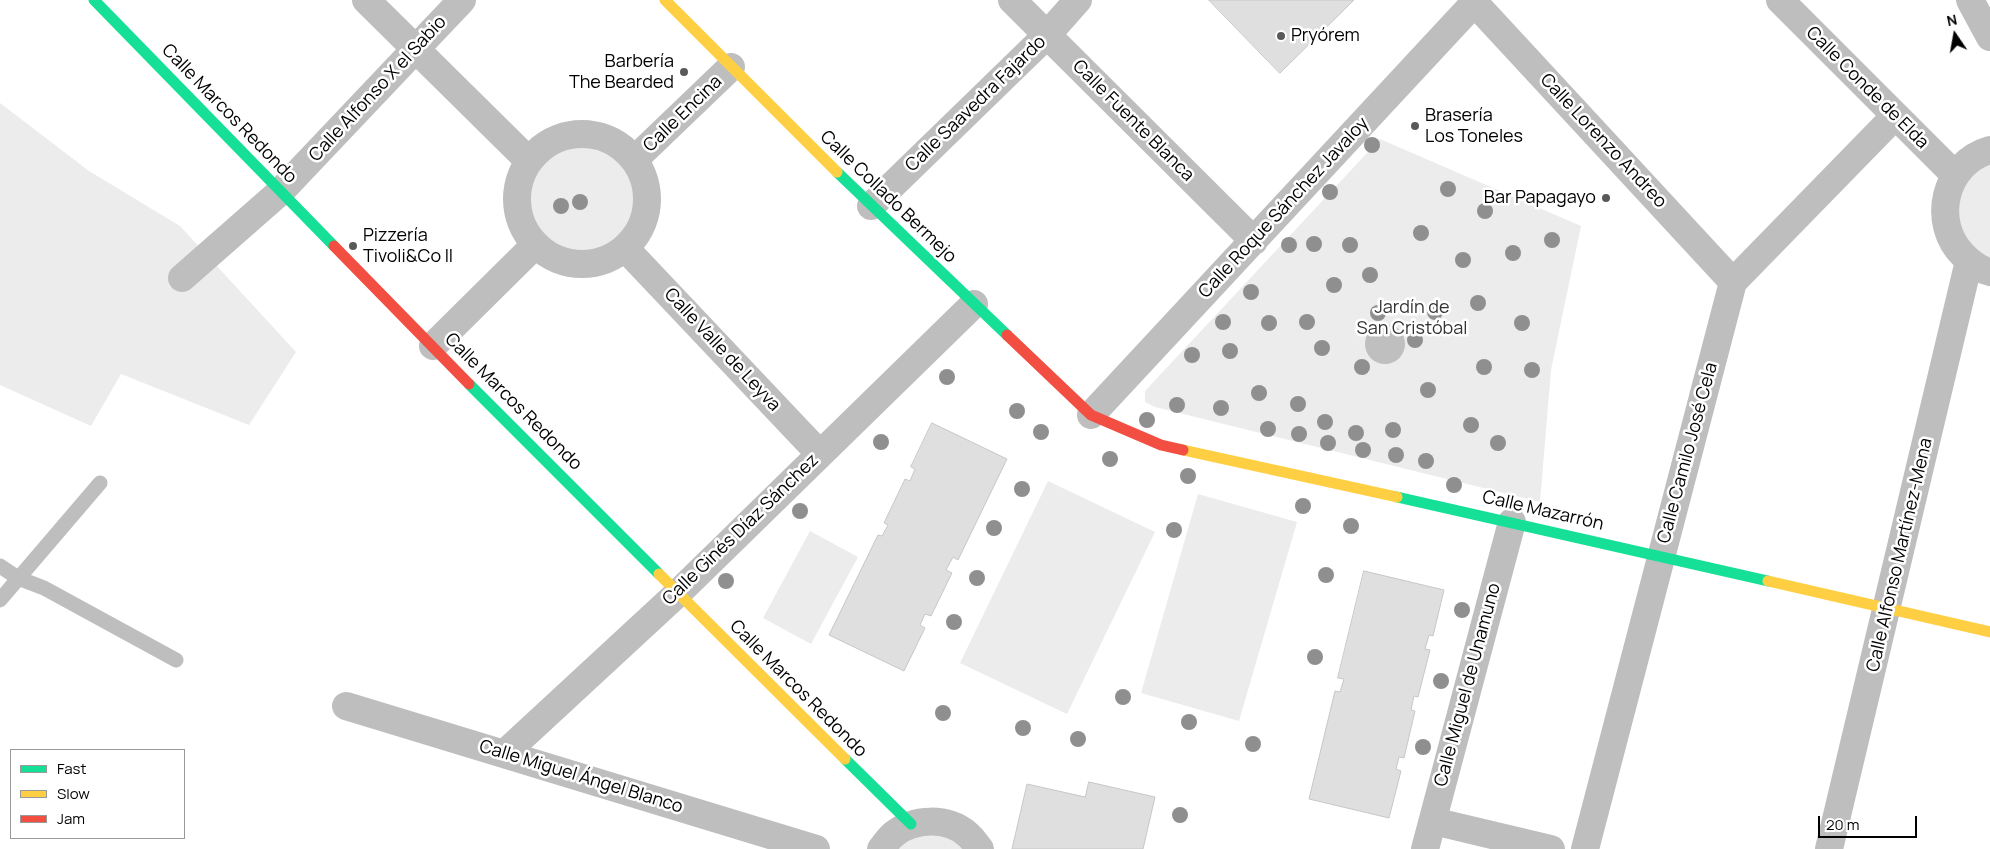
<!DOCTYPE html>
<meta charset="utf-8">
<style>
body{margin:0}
#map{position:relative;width:1990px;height:849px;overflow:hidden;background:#fff;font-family:Manrope,sans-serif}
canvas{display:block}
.legend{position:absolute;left:10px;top:749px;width:175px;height:90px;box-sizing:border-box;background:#fff;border:1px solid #999;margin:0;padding:6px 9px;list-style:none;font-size:15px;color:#000}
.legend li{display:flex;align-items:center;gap:10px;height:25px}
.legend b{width:25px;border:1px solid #999}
.north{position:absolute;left:1930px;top:10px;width:50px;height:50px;-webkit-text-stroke:4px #fff;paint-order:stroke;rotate:348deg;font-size:14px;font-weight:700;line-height:20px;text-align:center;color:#000}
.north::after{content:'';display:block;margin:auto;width:18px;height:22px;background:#000;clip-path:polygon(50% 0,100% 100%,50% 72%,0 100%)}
.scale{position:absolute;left:1818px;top:816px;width:99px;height:22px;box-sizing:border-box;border:2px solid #000;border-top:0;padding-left:6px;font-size:15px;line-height:18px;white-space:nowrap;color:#000;-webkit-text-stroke:4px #fff;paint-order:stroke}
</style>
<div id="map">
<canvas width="1990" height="849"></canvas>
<ul class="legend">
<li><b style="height:6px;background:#16e098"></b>Fast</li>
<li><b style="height:6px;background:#ffcf43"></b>Slow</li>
<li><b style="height:6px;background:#f24e42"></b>Jam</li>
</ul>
<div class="north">N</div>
<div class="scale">20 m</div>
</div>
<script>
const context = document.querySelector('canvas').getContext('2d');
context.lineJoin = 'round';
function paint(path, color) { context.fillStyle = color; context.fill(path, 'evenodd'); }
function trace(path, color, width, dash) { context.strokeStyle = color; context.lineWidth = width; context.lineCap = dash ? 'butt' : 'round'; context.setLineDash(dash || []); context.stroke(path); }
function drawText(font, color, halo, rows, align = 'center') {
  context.font = font + ' Manrope,sans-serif'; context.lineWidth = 5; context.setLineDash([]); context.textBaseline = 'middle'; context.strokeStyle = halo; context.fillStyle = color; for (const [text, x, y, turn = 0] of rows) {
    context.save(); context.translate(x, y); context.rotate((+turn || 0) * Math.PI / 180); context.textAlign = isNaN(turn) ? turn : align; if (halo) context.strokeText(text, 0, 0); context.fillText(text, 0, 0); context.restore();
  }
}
paint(new Path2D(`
 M 0,103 L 89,171 L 180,226 L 296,352 L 249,425 L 121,374 L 91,426 L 0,385 Z
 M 1380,139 L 1581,226 L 1551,370 L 1540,502 L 1155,407 L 1145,402 L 1145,391 Z
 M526 198a56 56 0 1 1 112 0a56 56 0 1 1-112 0Z
 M 1990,158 L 1990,261 L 1976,254 L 1956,225 L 1958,190 Z
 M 1048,481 L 1155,532 L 1067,714 L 960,663 Z
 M 1198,494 L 1297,522 L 1239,721 L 1141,693 Z
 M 810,531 L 858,557 L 811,644 L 763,618 Z
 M 921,834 C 942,833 949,836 965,849 L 895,849 L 906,840 Z`), '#ececec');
paint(new Path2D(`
 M1365 344a20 20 0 1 1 40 0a20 20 0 1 1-40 0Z`), '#bfbfbf');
const building = new Path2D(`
 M 1209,0 L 1354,0 L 1280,73 Z
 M 932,423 L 1007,459 L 958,560 L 953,557 L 946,570 L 952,573 L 931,616 L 925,614 L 920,625 L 925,628 L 904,671 L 829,635 L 878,535 L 882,536 L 888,525 L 884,523 L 905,479 L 910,481 L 915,469 L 911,467 Z
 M 1364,571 L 1444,590 L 1433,636 L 1429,635 L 1425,649 L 1430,650 L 1418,697 L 1414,696 L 1411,710 L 1415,711 L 1404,758 L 1399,757 L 1396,769 L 1401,771 L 1389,818 L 1309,799 L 1335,691 L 1340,692 L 1344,679 L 1338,678 Z
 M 1089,782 L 1155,797 L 1143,849 L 1012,849 L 1027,784 L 1085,797 Z`);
paint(building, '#dfdfdf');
trace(building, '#c7c7c7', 1);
trace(new Path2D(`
 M 0,566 L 18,578 L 44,588 L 176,660
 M 0,600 L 100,483`), '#bebebe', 15);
trace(new Path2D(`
 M 366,0 L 529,161
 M 1012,0 L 1254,241
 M 1472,0 L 1733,282
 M 1780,0 L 1955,175
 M 1970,0 L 1990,37
 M517 199a65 65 0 1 1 130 0a65 65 0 1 1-130 0Z
 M 1990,150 C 1944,163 1930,223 1964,256 C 1971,263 1980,270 1990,272
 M 634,160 L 731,67
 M 871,206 L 1047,35 L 1078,0
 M 625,248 L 819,453
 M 182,278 L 280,192 L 462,0
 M 433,346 L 535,245
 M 1091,415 L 1477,0
 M 346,706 L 816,849
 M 505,753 L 677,594 L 974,304
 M 1433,821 L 1551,849
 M 881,849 C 885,844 889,838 894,834 C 914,818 947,817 967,834 C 972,838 976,844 980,849
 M 1425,849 L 1512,522
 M 1585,849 L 1733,282 L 1895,116
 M 1829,849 L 1969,261`), '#bebebe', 28);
trace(new Path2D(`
 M 94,0 L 334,246
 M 837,172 L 1007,335
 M 469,384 L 659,574
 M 1397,497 L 1768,581
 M 845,759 L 911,824`), '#16e098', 11);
trace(new Path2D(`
 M 665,0 L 837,172
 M 1183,450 L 1397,497
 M 659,574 L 845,759
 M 1768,581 L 1990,632`), '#ffcf43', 11);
trace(new Path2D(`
 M 334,246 L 469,384
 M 1007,335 L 1091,415 L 1161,445 L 1183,450`), '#f24e42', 11);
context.fillStyle = '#8f8f8f';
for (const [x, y] of [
 [1372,145],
 [1448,189],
 [1330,192],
 [580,202],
 [561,206],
 [1485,211],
 [1421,233],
 [1552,240],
 [1314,244],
 [1289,245],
 [1350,245],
 [1513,253],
 [1463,260],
 [1370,275],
 [1334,285],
 [1251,292],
 [1478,303],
 [1435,312],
 [1378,313],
 [1223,322],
 [1307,322],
 [1269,323],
 [1522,323],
 [1415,340],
 [1322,348],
 [1230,351],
 [1192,355],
 [1362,367],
 [1484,367],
 [1532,370],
 [947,377],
 [1428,390],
 [1259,393],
 [1298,404],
 [1177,405],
 [1221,408],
 [1017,411],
 [1147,420],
 [1325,422],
 [1471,425],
 [1268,429],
 [1393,430],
 [1041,432],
 [1356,433],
 [1299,434],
 [881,442],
 [1328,443],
 [1498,443],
 [1363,450],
 [1396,455],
 [1110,459],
 [1426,461],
 [1188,476],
 [1454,485],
 [1022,489],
 [1303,506],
 [800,511],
 [1351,526],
 [994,528],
 [1174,530],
 [1326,575],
 [977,578],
 [726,581],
 [1462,610],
 [954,622],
 [1315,657],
 [1441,681],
 [1123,697],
 [943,713],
 [1189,722],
 [1023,728],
 [1078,739],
 [1253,744],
 [1423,747],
 [1180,815]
]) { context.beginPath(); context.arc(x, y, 8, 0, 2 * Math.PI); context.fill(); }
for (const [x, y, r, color] of [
 [1281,36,5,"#595959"],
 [684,72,5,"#595959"],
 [1415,126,5,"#595959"],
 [1606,198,5,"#595959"],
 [353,246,5,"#595959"]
]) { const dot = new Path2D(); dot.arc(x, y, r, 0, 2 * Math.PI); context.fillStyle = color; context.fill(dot); trace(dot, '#fff', 2); }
drawText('18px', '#000', '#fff', [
 ["Pryórem",1291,36],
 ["Barbería",674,62,"right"],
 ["The Bearded",674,83,"right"],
 ["Brasería",1425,116],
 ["Los Toneles",1425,137],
 ["Bar Papagayo",1596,198,"right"],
 ["Pizzería",363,236],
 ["Tivoli&Co II",363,257]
], 'left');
drawText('18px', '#000', '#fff', [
 ["Calle Conde de Elda",1867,88,45],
 ["Calle Alfonso X el Sabio",378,89,-47],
 ["Calle Saavedra Fajardo",976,104,-44],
 ["Calle Marcos Redondo",229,114,46],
 ["Calle Encina",683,114,-44],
 ["Calle Fuente Blanca",1133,121,45],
 ["Calle Lorenzo Andreo",1603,141,47],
 ["Calle Collado Bermejo",888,197,44],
 ["Calle Roque Sánchez Javaloy",1284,208,-47],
 ["Calle Valle de Leyva",722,350,47],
 ["Calle Marcos Redondo",513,402,45],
 ["Calle Camilo José Cela",1688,453,-75],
 ["Calle Mazarrón",1543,511,13],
 ["Calle Ginés Díaz Sánchez",741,530,-44],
 ["Calle Alfonso Martínez-Mena",1900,555,-77],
 ["Calle Miguel de Unamuno",1468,685,-75],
 ["Calle Marcos Redondo",798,689,45],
 ["Calle Miguel Ángel Blanco",581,777,17]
]);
drawText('18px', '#333', '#fff', [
 ["Jardín de",1412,308],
 ["San Cristóbal",1412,329]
]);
</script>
